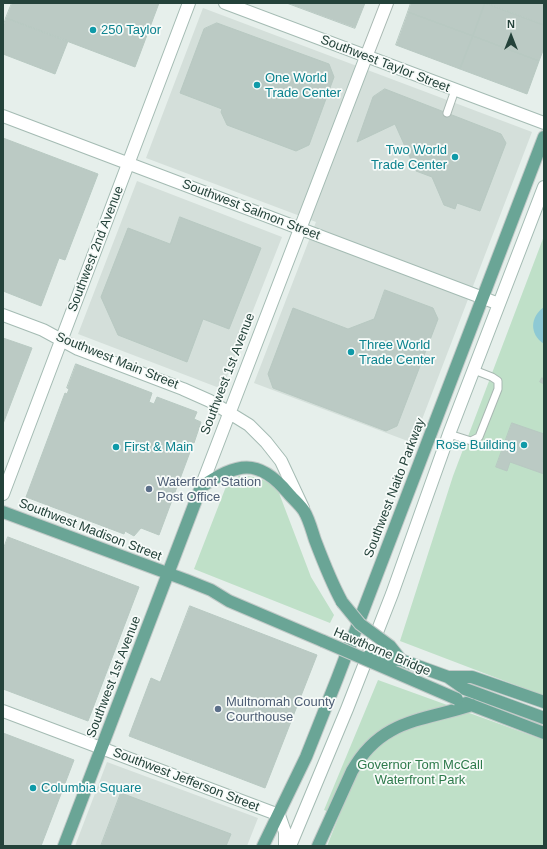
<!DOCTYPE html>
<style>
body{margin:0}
#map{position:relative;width:547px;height:849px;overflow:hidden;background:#e6efeb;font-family:Helvetica,sans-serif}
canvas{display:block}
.frame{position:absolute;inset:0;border:4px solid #24423a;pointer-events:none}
.north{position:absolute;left:491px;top:16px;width:40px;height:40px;-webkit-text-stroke:3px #f7fbf9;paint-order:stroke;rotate:0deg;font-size:11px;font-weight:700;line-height:16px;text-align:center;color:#24423a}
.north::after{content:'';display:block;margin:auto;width:14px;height:18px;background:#24423a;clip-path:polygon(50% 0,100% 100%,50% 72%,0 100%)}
</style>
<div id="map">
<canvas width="547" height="849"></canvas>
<div class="frame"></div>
<div class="north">N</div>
</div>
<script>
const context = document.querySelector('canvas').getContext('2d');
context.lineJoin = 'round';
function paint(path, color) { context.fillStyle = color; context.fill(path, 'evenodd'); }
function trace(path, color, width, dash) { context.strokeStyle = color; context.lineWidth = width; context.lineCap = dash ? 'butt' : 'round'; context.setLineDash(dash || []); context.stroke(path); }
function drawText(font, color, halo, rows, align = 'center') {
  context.font = font + ' Helvetica,sans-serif'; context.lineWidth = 3.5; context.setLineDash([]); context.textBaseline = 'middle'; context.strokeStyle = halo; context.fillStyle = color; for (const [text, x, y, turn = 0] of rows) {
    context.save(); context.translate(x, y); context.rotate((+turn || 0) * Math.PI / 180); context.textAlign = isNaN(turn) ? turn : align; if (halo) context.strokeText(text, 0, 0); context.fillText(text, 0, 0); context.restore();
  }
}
paint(new Path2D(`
 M 203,8 L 532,132 L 413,443 L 254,383 L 316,222 L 146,158 Z
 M 137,181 L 282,237 L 222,389 L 78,334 Z
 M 107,762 L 258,818 L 247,846 L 75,846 Z`), '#d4dfda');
paint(new Path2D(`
 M 544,236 L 544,696 L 400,641 L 453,476 Z
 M 239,476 C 255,476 269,479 279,493 L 311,577 L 334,615 L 330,623 L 194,569 L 227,484 Z
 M 378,680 L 544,740 L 544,846 L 327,846 L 339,816 L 324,810 Z`), '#bfe0c8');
paint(new Path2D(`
 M 544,307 L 544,344 C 529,334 530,317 544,307 Z`), '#8ec9d4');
const building = new Path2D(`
 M 12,3 L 159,3 L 135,67 L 6,18 Z
 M 287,3 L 365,3 L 355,28 Z
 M 411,3 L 485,3 L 473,36 L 408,12 Z
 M 485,3 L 544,25 L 544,48 L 539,61 L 473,36 Z
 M 486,3 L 544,3 L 544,25 Z
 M 408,12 L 473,36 L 460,69 L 396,45 Z
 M 6,18 L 68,41 L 55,74 L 3,54 L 3,27 Z
 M 217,23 L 329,64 L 334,77 L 309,145 L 296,151 L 227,125 L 221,112 L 222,109 L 180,93 L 204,29 Z
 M 473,36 L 539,61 L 527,94 L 460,69 Z
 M 385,89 L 501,134 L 506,143 L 480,211 L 457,203 L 455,209 L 444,205 L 432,177 L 416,171 L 395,124 L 357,142 L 373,97 Z
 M 3,138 L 98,174 L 65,260 L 59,258 L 41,306 L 3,291 Z
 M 180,217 L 261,248 L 229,329 L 203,319 L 187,362 L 118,335 L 101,297 L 128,228 L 170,244 Z
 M 385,290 L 433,308 L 438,319 L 397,426 L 386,431 L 273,388 L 268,374 L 293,308 L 348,329 L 374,319 Z
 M 3,338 L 32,348 L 3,424 Z
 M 76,364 L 152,393 L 149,402 L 154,404 L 157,397 L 197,412 L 194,419 L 201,422 L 194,443 L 189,441 L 186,450 L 190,452 L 159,535 L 141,528 L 134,536 L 125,531 L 124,534 L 26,497 L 65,393 L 67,394 L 69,389 L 67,388 Z
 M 542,378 L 544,379 L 544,384 L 540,382 Z
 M 512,423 L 544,434 L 544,456 L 542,461 L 544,462 L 544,474 L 510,462 L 507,471 L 496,467 Z
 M 8,537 L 139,587 L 88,721 L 3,689 L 3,550 Z
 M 190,606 L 317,655 L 265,788 L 129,736 L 151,678 L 160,682 Z
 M 3,733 L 74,760 L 41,846 L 3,846 Z
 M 121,793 L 231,834 L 226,846 L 101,846 Z`);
paint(building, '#bbcac4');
trace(building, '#b8c9c2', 1);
const lane = new Path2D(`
 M 447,113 L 455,90
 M 449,434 L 471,441 L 479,437 L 498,389 L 498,381 L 492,377 L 474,370`);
const street = new Path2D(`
 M 366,57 L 387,3`);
const secondary = new Path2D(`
 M 225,3 L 544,123
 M 3,116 L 499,304
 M 3,315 L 43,330 L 78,349 L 183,389 L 210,401 L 249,425 L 266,442 L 281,461 L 303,508
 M 201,487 L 366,57
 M 3,494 L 189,3
 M 3,711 L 279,815 L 285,832 L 285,846
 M 290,846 L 347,709 L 392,594 L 449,434 L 544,187`);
const primary = new Path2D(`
 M 3,512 L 186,580 L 211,590 L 229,601 L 323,641
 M 401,660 L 448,677 L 465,689 L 544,718
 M 448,677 L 472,677 L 544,702
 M 466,703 L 544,733
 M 64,846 L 201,487 C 237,463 258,457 288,493 C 293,499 300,505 304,511 C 309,519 312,531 315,540 C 323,561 331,582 342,602
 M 263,846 L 306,757 L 337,679 L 544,137
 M 318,846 L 352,771 C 381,719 422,721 472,705`);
trace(lane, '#a8b8b2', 9);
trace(street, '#a8b8b2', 14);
trace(secondary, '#a4bbb3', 14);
trace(primary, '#c2cac8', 14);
trace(lane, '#fff', 7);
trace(street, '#fff', 12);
trace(secondary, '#fff', 12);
trace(primary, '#6aa596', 12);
const primaryBridge = new Path2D(`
 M 342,602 L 360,624 L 390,646 L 401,660
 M 323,641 L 457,699
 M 370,654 L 382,659 L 401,660`);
trace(primaryBridge, '#c2cac8', 14, []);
trace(primaryBridge, '#6aa596', 12);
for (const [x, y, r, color] of [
 [93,30,4,"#0f9aa8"],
 [257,85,4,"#0f9aa8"],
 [455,157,4,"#0f9aa8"],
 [351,352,4,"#0f9aa8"],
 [524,445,4,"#0f9aa8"],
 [116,447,4,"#0f9aa8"],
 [149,489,4,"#5c6f8a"],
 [218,709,4,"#5c6f8a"],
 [33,788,4,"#0f9aa8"]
]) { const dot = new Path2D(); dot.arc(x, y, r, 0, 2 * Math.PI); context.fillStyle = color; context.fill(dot); trace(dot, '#f7fbf9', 1.5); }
drawText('13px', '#0d838f', '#f7fbf9', [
 ["250 Taylor",101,30],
 ["One World",265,78],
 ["Trade Center",265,93],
 ["Two World",447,150,"right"],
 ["Trade Center",447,165,"right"],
 ["Three World",359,345],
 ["Trade Center",359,360],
 ["Rose Building",516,445,"right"],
 ["First & Main",124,447],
 ["Columbia Square",41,788]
], 'left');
drawText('13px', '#24423a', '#f7fbf9', [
 ["Southwest Taylor Street",385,64,21],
 ["Southwest Salmon Street",251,210,21],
 ["Southwest 2nd Avenue",96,249,-69],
 ["Southwest Main Street",117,361,22],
 ["Southwest 1st Avenue",228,374,-69],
 ["Southwest Naito Parkway",395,488,-69],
 ["Southwest Madison Street",90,530,21],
 ["Hawthorne Bridge",382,652,23],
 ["Southwest 1st Avenue",114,677,-69],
 ["Southwest Jefferson Street",186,780,21]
]);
drawText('13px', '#4e5e75', '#f7fbf9', [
 ["Waterfront Station",157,482],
 ["Post Office",157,497],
 ["Multnomah County",226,702],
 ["Courthouse",226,717]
], 'left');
drawText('13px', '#2d7a4b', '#f7fbf9', [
 ["Governor Tom McCall",420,765],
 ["Waterfront Park",420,780]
]);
</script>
